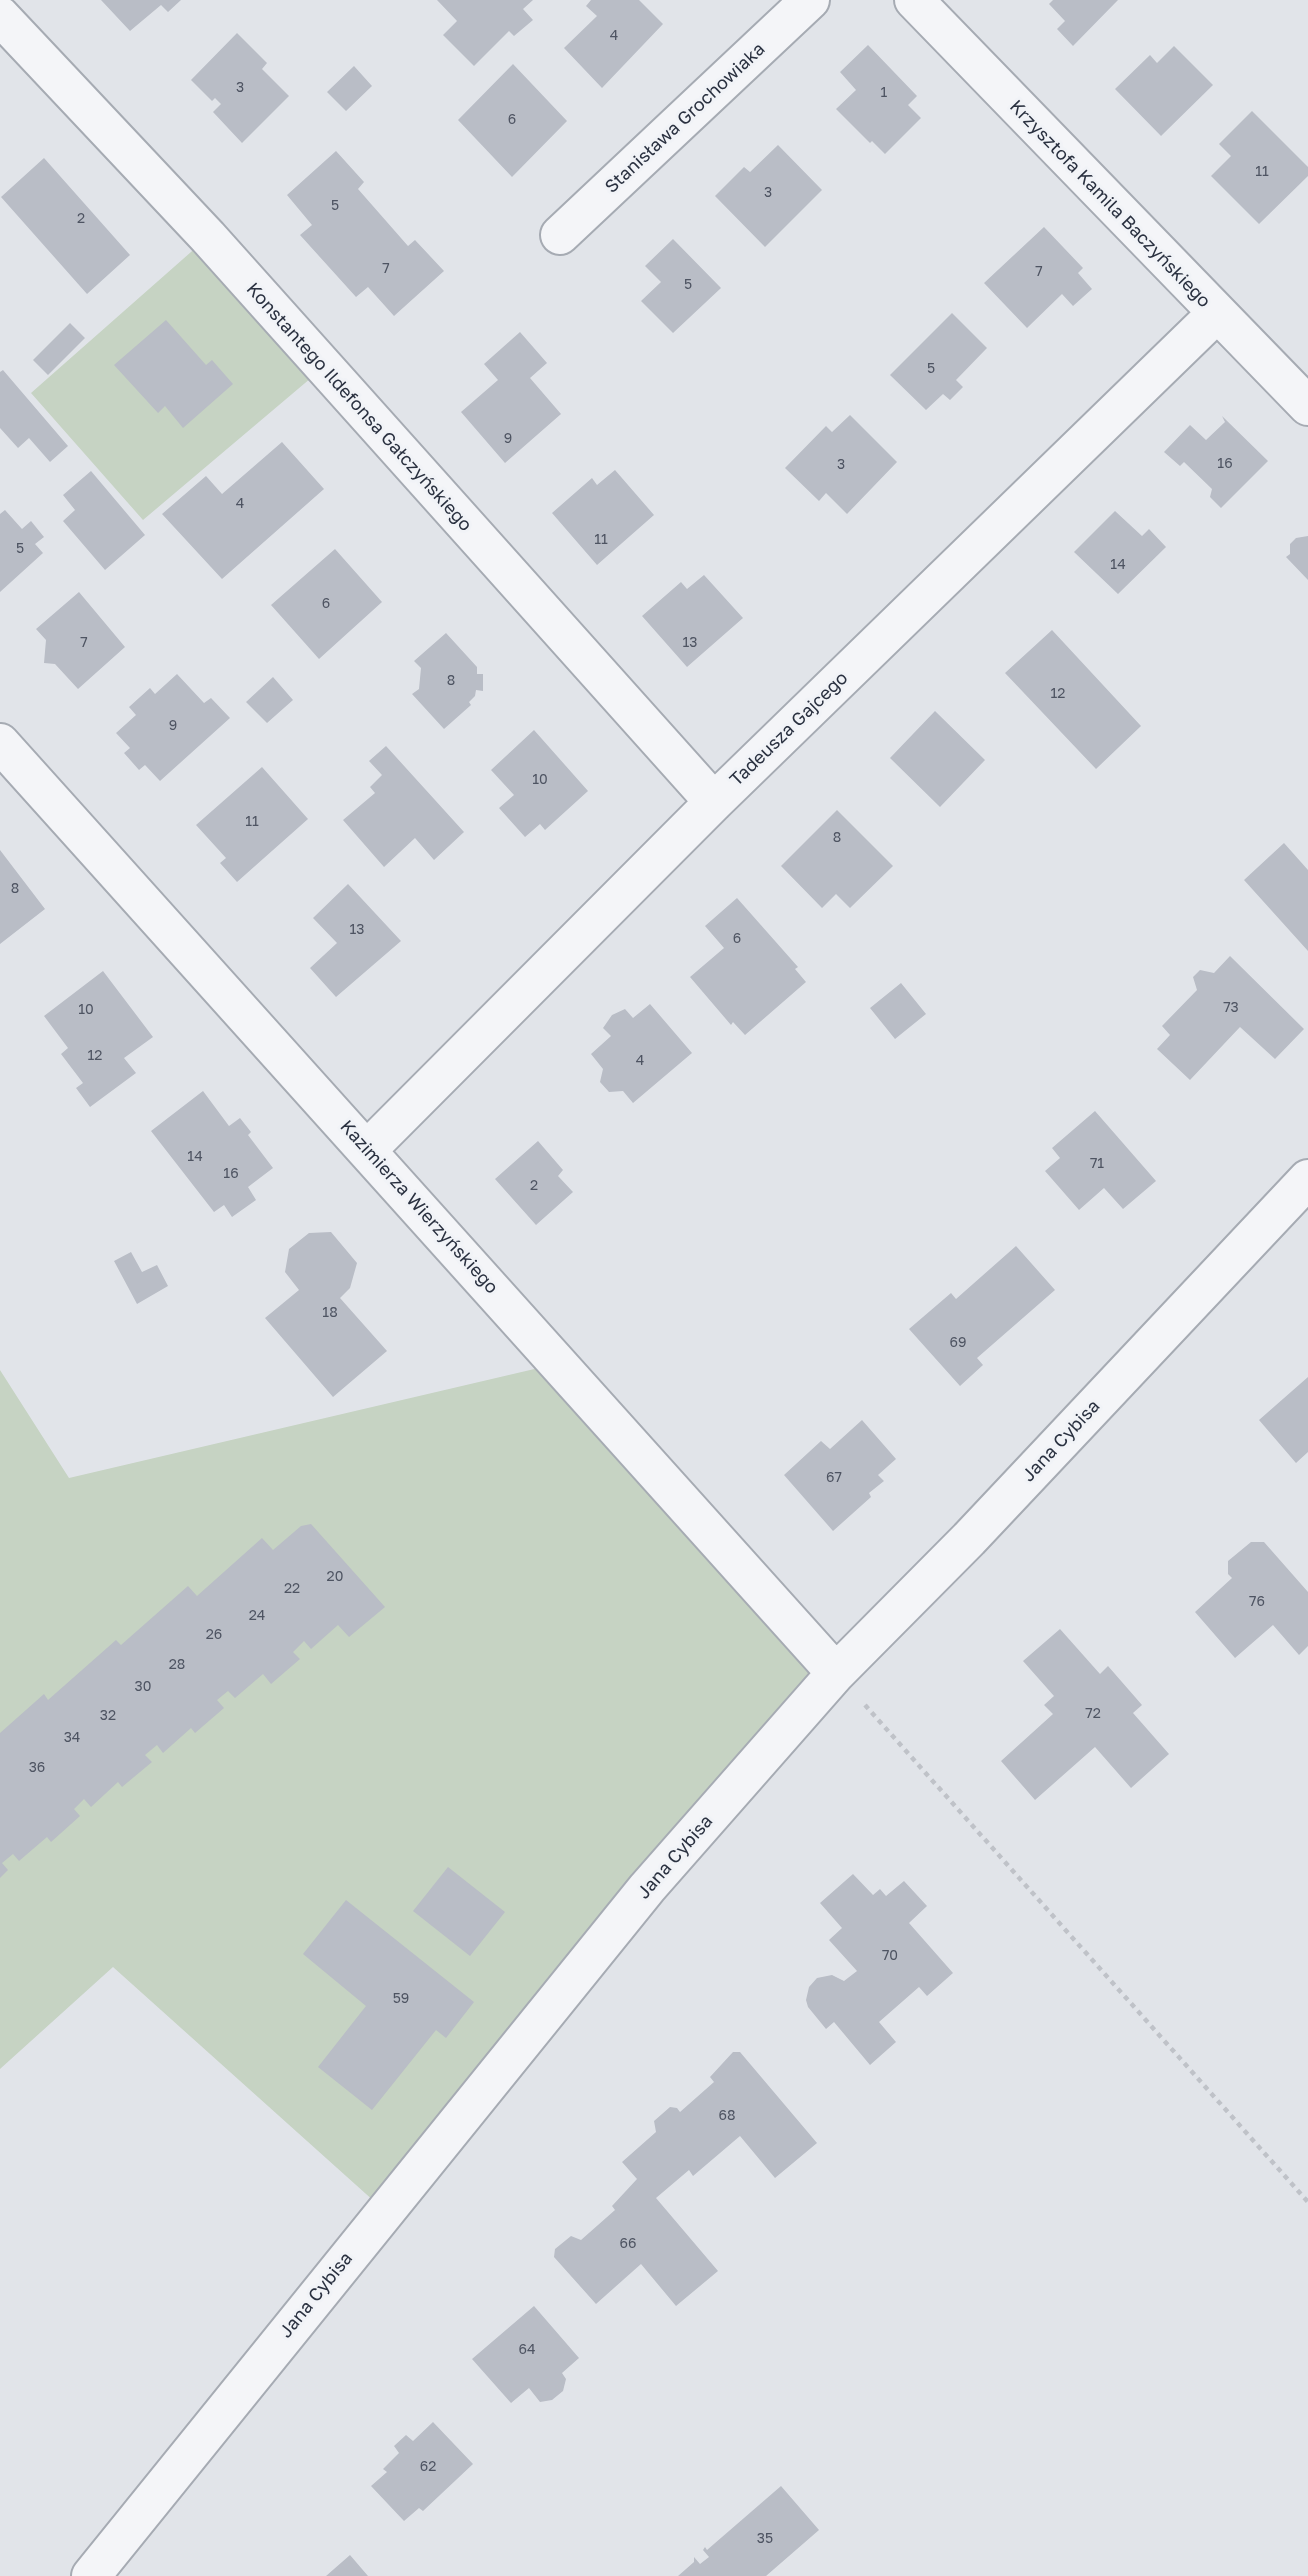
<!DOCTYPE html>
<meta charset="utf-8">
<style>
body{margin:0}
canvas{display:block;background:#e1e4e9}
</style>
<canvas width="1308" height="2576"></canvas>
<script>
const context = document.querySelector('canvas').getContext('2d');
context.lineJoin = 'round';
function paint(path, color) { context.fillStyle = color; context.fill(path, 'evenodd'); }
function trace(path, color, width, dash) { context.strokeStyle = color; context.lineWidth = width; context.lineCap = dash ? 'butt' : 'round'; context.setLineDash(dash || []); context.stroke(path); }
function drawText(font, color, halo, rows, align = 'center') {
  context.font = font + ' "Golos Text",sans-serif'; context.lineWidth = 6; context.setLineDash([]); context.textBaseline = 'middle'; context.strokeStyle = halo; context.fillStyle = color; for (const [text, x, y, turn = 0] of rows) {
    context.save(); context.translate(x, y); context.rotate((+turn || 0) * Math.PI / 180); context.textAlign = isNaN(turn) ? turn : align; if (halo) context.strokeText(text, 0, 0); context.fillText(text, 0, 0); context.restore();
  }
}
paint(new Path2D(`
 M 208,237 L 324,367 L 143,520 L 31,393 Z
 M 560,1363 L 836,1673 L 385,2211 L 113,1967 L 0,2069 L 0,1370 L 69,1478 Z`), '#c6d3c3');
paint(new Path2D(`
 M 101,0 L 181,0 L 168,12 L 161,5 L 130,31 Z
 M 437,0 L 533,0 L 523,9 L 533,20 L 514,36 L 509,31 L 474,66 L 443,35 L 457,21 Z
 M 591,0 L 639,0 L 663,24 L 602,88 L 564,48 L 597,16 L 586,6 Z
 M 1053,0 L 1118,0 L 1073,46 L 1057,29 L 1065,21 L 1049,4 Z
 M 237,33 L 267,63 L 262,69 L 289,96 L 242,143 L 213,112 L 221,104 L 215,98 L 212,101 L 191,80 Z
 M 868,45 L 917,96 L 908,105 L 921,118 L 885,154 L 872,141 L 870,143 L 836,109 L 856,90 L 840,72 Z
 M 1174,46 L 1213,85 L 1161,136 L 1115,89 L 1150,55 L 1157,63 Z
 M 513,64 L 567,121 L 512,177 L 458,120 Z
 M 354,66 L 372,86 L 346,111 L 327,92 Z
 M 1252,111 L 1308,167 L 1308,176 L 1259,224 L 1211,176 L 1231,156 L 1219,144 Z
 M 778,145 L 822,190 L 765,247 L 715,196 L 744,167 L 750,172 Z
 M 336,151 L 364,182 L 358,189 L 408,246 L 415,240 L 444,271 L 394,316 L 368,287 L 356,297 L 300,235 L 312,225 L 287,195 Z
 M 44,158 L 130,255 L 87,294 L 1,197 Z
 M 1044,227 L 1083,268 L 1078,273 L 1092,289 L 1073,306 L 1062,294 L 1027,328 L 984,283 Z
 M 673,239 L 721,288 L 673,333 L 641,301 L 661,282 L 645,266 Z
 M 952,313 L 987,348 L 956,380 L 963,387 L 950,400 L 943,394 L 926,410 L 890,375 Z
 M 166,320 L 206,365 L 212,360 L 233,384 L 183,428 L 165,406 L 158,413 L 114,365 Z
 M 70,323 L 85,338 L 48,375 L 33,360 Z
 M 520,332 L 547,363 L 530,378 L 561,414 L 505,463 L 461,412 L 498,380 L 484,364 Z
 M 3,370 L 68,446 L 50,462 L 29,438 L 18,448 L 0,428 L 0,372 Z
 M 850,415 L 897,462 L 847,514 L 826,493 L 819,501 L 785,468 L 826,426 L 832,432 Z
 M 1222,416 L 1268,461 L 1221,508 L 1210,497 L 1212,489 L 1184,462 L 1180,466 L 1164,452 L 1190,425 L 1206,440 L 1225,422 Z
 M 282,442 L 324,489 L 222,579 L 162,514 L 206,476 L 222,494 Z
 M 615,470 L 654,515 L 597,565 L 552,513 L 592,478 L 597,485 Z
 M 91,471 L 145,535 L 105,570 L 63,521 L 75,510 L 63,495 Z
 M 5,510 L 22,529 L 31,521 L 44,537 L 35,544 L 43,553 L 0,592 L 0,514 Z
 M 1115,511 L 1142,536 L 1149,529 L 1166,547 L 1118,594 L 1074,552 Z
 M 1308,536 L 1308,580 L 1286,557 L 1290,554 L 1290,544 L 1296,538 Z
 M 335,549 L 382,602 L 319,659 L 271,605 Z
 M 704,575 L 743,618 L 687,667 L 642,616 L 681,582 L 687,589 Z
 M 79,592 L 125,647 L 78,689 L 55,664 L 44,663 L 46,640 L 36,629 Z
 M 1052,630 L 1141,726 L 1096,769 L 1005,673 Z
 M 446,633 L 477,667 L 477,674 L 483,674 L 483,691 L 476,690 L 475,696 L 469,702 L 471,705 L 444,729 L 412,694 L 419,689 L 421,668 L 414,661 Z
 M 177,674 L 204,703 L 211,698 L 230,718 L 160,781 L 145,765 L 139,770 L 124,753 L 130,748 L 116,733 L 136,715 L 129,707 L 150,688 L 155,694 Z
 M 273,677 L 293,700 L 267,723 L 246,702 Z
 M 935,711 L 985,760 L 940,807 L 890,758 Z
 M 534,730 L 588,791 L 545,830 L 540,824 L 525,837 L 499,808 L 514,795 L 491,770 Z
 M 386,746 L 464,832 L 434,860 L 415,838 L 384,867 L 343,820 L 375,793 L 370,787 L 382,775 L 369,761 Z
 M 262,767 L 308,819 L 237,882 L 220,863 L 226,858 L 196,825 Z
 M 837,810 L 893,866 L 850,908 L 836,894 L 822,908 L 781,866 Z
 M 1284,843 L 1308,870 L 1308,951 L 1244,880 Z
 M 0,850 L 45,909 L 0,944 Z
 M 348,884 L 401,941 L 336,997 L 310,968 L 337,943 L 313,918 Z
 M 737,898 L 798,967 L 795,969 L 806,982 L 745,1035 L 733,1022 L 731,1025 L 690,977 L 724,948 L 705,926 Z
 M 1230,956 L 1304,1029 L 1275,1059 L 1240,1027 L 1190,1080 L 1157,1049 L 1170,1035 L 1162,1026 L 1197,990 L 1193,977 L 1200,970 L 1214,973 Z
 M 103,971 L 153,1037 L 124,1058 L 136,1073 L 90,1107 L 76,1088 L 83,1083 L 61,1054 L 68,1048 L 44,1016 Z
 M 901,983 L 926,1014 L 895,1039 L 870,1008 Z
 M 650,1004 L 692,1053 L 633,1103 L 623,1091 L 609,1092 L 600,1082 L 603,1069 L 591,1054 L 611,1036 L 603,1028 L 612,1015 L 625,1009 L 633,1018 Z
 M 203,1091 L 229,1126 L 240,1118 L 251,1132 L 248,1135 L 273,1168 L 248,1187 L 256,1200 L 232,1217 L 224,1205 L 214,1212 L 151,1131 Z
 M 1095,1111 L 1156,1181 L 1123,1209 L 1104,1188 L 1079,1210 L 1045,1171 L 1060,1158 L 1052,1148 Z
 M 538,1141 L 563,1170 L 558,1176 L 573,1192 L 536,1225 L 495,1179 Z
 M 331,1232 L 357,1263 L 350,1288 L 340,1298 L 387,1351 L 333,1397 L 265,1318 L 299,1290 L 285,1272 L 289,1249 L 309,1233 Z
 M 1016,1246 L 1055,1290 L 977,1358 L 983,1365 L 960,1386 L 909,1329 L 951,1293 L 956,1299 Z
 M 131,1252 L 142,1272 L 157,1265 L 168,1286 L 137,1304 L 114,1261 Z
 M 1308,1377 L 1308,1452 L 1296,1463 L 1259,1420 Z
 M 862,1420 L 896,1459 L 878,1475 L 884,1481 L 869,1493 L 871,1497 L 833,1531 L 784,1475 L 821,1441 L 830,1449 Z
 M 311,1524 L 385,1607 L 349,1637 L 338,1625 L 311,1649 L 304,1641 L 293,1652 L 300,1659 L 271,1684 L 263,1674 L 235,1698 L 228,1691 L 217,1700 L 224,1708 L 195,1733 L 191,1728 L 163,1753 L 157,1745 L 145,1755 L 152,1762 L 122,1787 L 118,1782 L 91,1807 L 84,1799 L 74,1809 L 80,1816 L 51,1842 L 47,1837 L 19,1861 L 13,1854 L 2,1863 L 8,1870 L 0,1878 L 0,1733 L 44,1694 L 48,1700 L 116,1640 L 121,1645 L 188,1586 L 197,1596 L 262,1538 L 273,1550 L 301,1526 Z
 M 1251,1542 L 1264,1542 L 1308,1592 L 1308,1646 L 1299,1655 L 1273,1625 L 1235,1658 L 1195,1612 L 1232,1578 L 1228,1574 L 1228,1561 Z
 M 1060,1629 L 1100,1674 L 1108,1666 L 1142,1705 L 1133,1713 L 1169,1754 L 1131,1788 L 1095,1747 L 1035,1800 L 1001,1761 L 1053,1714 L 1044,1705 L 1054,1696 L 1023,1661 Z
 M 448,1867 L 505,1912 L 470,1956 L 413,1911 Z
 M 853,1874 L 873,1895 L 880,1889 L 886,1896 L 904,1881 L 927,1906 L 909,1923 L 953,1973 L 927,1996 L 919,1987 L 879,2022 L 896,2042 L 870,2065 L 834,2022 L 826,2029 L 808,2007 L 806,2000 L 809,1987 L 817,1978 L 832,1975 L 844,1981 L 857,1971 L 829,1940 L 842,1928 L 820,1903 Z
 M 346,1900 L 474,2002 L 446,2038 L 436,2030 L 372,2110 L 318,2067 L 366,2006 L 303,1954 Z
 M 733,2052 L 740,2052 L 817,2143 L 775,2178 L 740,2136 L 693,2176 L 689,2170 L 656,2198 L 718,2271 L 676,2306 L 641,2264 L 596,2304 L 554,2257 L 555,2249 L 571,2236 L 581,2240 L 615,2210 L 612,2206 L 637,2179 L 622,2162 L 656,2132 L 654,2121 L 670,2107 L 677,2108 L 680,2112 L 714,2082 L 710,2077 Z
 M 534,2306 L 579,2358 L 562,2373 L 566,2379 L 563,2391 L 552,2400 L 540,2402 L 529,2388 L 511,2403 L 472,2359 Z
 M 433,2422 L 473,2464 L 423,2511 L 419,2508 L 404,2521 L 371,2486 L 387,2472 L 383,2469 L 399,2453 L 394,2446 L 406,2435 L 413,2441 Z
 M 781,2486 L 819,2530 L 766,2576 L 678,2576 L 694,2562 L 694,2557 L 700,2564 L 709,2557 L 703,2550 L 705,2547 L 707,2550 Z
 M 350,2555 L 368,2576 L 326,2576 Z`), '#b9bdc6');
const minor = new Path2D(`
 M 914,0 L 1308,406
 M 0,16 L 208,237 L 714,802
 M 560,235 L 810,0
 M 0,743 L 836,1673
 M 368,1149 L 714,802 L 1216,314
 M 91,2576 L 647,1888 L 836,1673 L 969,1539 L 1308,1179`);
trace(minor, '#a6abb3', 42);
trace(new Path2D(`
 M 865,1705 L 1308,2202`), '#bfc2c8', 4.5, [5, 5]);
trace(minor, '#f4f5f8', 38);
drawText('14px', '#4e5462', null, [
 ["4",614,36],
 ["3",240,88],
 ["1",884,93],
 ["6",512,120],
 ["11",1262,172],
 ["3",768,193],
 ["5",335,206],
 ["2",81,219],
 ["7",386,269],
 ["7",1039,272],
 ["5",688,285],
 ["5",931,369],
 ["9",508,439],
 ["16",1225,464],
 ["3",841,465],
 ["4",240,504],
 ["11",601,540],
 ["5",20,549],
 ["14",1118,565],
 ["6",326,604],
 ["7",84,643],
 ["13",690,643],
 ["8",451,681],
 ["12",1058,694],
 ["9",173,726],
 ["10",540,780],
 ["11",252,822],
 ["8",837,838],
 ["8",15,889],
 ["13",357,930],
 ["6",737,939],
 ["73",1231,1008],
 ["10",86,1010],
 ["12",95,1056],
 ["4",640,1061],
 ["14",195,1157],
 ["71",1097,1164],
 ["16",231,1174],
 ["2",534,1186],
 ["18",330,1313],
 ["69",958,1343],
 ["67",834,1478],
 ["20",335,1577],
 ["22",292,1589],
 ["76",1257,1602],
 ["24",257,1616],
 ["26",214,1635],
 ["28",177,1665],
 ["30",143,1687],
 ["72",1093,1714],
 ["32",108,1716],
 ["34",72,1738],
 ["36",37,1768],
 ["70",890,1956],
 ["59",401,1999],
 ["68",727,2116],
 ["66",628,2244],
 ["64",527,2350],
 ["62",428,2467],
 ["35",765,2539]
]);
drawText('18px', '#2a3140', '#f1f3f7', [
 ["Stanisława Grochowiaka",685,118,-43],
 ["Krzysztofa Kamila Baczyńskiego",1110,204,46],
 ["Konstantego Ildefonsa Gałczyńskiego",359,407,48],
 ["Tadeusza Gajcego",789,729,-44],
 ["Kazimierza Wierzyńskiego",419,1207,48],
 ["Jana Cybisa",1061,1441,-47],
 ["Jana Cybisa",675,1857,-49],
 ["Jana Cybisa",316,2295,-51]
]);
</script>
